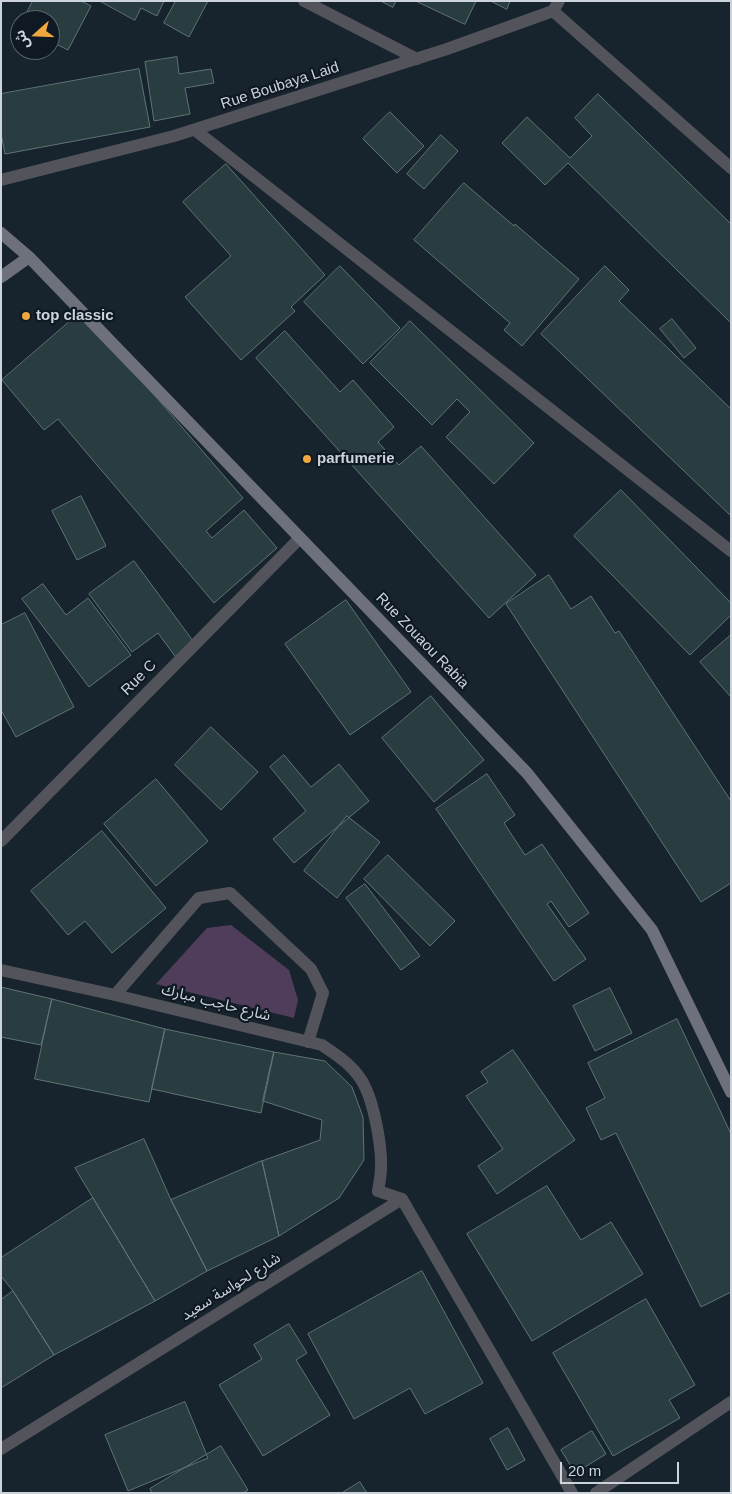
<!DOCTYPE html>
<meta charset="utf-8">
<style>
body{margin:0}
#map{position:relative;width:732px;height:1494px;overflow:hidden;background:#17232d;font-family:Helvetica,"Noto Sans Arabic",sans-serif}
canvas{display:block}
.frame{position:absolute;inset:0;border:2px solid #ccd3da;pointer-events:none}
.north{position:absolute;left:10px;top:10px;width:50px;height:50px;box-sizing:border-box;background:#0e1923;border:1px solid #5a636c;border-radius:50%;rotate:250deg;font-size:14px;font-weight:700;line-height:20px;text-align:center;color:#ccd3da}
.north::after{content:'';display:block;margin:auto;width:18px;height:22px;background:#efa73e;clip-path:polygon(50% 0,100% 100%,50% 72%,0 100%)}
.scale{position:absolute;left:560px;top:1462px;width:119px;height:22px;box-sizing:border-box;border:2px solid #ccd3da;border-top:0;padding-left:6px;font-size:15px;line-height:18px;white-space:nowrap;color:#ccd3da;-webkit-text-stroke:4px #0e1923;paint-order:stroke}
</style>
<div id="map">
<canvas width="732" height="1494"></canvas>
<div class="frame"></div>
<div class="north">ش</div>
<div class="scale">20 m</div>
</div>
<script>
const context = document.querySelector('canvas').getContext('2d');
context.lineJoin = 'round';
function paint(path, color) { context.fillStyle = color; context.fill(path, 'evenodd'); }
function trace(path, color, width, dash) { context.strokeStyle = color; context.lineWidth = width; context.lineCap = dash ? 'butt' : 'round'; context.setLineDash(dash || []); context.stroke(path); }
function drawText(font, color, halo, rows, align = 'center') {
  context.font = font + ' Helvetica,"Noto Sans Arabic",sans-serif'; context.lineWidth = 4.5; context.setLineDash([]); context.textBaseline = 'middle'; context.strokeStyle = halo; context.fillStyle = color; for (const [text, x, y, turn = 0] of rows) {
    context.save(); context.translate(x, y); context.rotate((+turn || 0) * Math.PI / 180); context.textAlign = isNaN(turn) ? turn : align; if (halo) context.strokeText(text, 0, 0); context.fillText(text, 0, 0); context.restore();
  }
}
paint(new Path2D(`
 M 231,925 L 289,970 L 298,1000 L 294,1018 L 156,984 L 207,928 Z`), '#503d5b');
const building = new Path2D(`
 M 33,1 L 81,1 L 91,6 L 68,50 L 50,41 L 50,20 L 23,20 Z
 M 100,1 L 164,1 L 157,16 L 141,8 L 135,20 Z
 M 176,1 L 208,1 L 189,37 L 164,23 Z
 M 381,1 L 396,1 L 393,7 Z
 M 416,1 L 476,1 L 465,24 Z
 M 491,1 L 510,1 L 507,9 Z
 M 177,57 L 179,74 L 211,69 L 214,83 L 185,88 L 190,114 L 154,121 L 145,62 Z
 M 139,69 L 150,127 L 5,154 L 1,134 L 1,94 Z
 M 598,94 L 731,224 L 731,323 L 568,163 L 545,185 L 502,143 L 527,117 L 570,158 L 592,136 L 575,118 Z
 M 390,112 L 424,146 L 397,173 L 363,139 Z
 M 441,135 L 458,151 L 424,189 L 407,174 Z
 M 226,164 L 325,275 L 291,307 L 295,311 L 241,360 L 185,297 L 231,256 L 183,202 Z
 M 464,183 L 514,226 L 515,224 L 579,279 L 522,346 L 504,330 L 510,323 L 414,240 Z
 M 340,266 L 400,328 L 363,364 L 304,302 Z
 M 605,266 L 629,290 L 619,301 L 731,409 L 731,516 L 541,334 Z
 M 82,311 L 243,498 L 206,531 L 212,538 L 244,510 L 277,548 L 214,603 L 58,419 L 44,430 L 2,380 Z
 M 672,319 L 696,348 L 684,358 L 660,329 Z
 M 410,321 L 534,443 L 494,484 L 446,437 L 470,412 L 457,399 L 432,425 L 370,363 Z
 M 285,331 L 340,392 L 353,380 L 394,427 L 378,442 L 399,465 L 421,446 L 536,575 L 489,618 L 256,358 Z
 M 621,490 L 731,603 L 731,615 L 690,655 L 574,536 Z
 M 81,496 L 106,546 L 77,560 L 52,511 Z
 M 134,561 L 196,645 L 177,659 L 158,633 L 132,652 L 89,594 Z
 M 549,575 L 571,609 L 591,596 L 615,633 L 619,631 L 731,801 L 731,883 L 701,902 L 506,604 Z
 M 43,584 L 66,615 L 88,598 L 131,655 L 89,687 L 22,599 Z
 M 346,600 L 411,692 L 350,735 L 285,644 Z
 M 25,613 L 74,707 L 16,737 L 1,710 L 1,625 Z
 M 731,635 L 731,697 L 700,662 Z
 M 431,696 L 484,760 L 434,802 L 382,738 Z
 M 211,727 L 258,772 L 221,810 L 175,765 Z
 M 284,755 L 311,787 L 339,764 L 369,801 L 294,863 L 273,839 L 306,811 L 270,767 Z
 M 487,774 L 515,815 L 504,823 L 525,855 L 542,844 L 589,913 L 569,927 L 551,901 L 547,904 L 586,959 L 554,981 L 436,809 Z
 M 156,779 L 208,841 L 156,886 L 104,824 Z
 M 347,816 L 380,842 L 337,898 L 304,871 Z
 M 102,831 L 166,908 L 112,953 L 85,921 L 68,935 L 31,891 Z
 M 388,855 L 455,921 L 430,946 L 364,879 Z
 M 365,884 L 420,956 L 401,970 L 346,898 Z
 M 1,987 L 52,999 L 41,1045 L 1,1037 Z
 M 610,988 L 632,1033 L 595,1051 L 573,1006 Z
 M 52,999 L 165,1029 L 149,1102 L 35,1079 Z
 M 677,1019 L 731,1134 L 731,1292 L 701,1307 L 616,1133 L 601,1140 L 586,1108 L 605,1098 L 588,1063 Z
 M 165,1029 L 274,1052 L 261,1113 L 152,1089 Z
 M 513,1050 L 575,1140 L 497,1194 L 478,1166 L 503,1149 L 466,1096 L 488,1082 L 481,1072 Z
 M 274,1052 L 325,1061 L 352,1087 L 363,1117 L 364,1160 L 339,1198 L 279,1236 L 262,1161 L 320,1140 L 322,1120 L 263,1101 Z
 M 144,1139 L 171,1200 L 207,1271 L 155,1301 L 75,1168 Z
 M 262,1161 L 279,1236 L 207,1271 L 171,1200 Z
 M 547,1186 L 581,1240 L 611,1222 L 643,1274 L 532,1341 L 467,1234 Z
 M 93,1198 L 155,1301 L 54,1355 L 13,1291 L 1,1276 L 1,1258 Z
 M 422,1271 L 483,1383 L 425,1414 L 410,1388 L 354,1419 L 308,1334 Z
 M 13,1291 L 54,1355 L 1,1388 L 1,1300 Z
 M 646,1299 L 695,1385 L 669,1400 L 680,1418 L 613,1456 L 553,1353 Z
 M 289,1324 L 307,1353 L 296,1360 L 330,1415 L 263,1456 L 219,1385 L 262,1359 L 254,1345 Z
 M 185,1402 L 208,1458 L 128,1491 L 105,1435 Z
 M 508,1428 L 525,1460 L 507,1470 L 490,1439 Z
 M 592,1431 L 606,1454 L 575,1473 L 561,1450 Z
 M 221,1446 L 248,1490 L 243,1493 L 152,1493 L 150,1489 Z
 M 360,1482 L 367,1493 L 342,1493 Z`);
paint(building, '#293c3f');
trace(building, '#5f7477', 1);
trace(new Path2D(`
 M 402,1199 L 572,1493`), '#53545b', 12);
trace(new Path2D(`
 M 304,1 L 417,59
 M 553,11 L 731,168
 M 195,130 L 731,551
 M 1,180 L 174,136 L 447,49 L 553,11 L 559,1
 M 1,841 L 300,538
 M 1,970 L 115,995 L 322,1045 C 335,1054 350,1063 360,1078 C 373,1096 382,1145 381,1168 C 381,1176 379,1184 378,1191 L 402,1199 L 1,1449
 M 115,995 L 199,898 L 230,893 L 311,969 L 323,993 L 308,1042
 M 596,1493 L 731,1402`), '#53545b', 12);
trace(new Path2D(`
 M 1,233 L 29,257 L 527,773 L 652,930 L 731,1092
 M 1,277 L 29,257`), '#6e707b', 12);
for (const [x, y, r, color] of [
 [26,316,5,"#efa73e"],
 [307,459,5,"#efa73e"]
]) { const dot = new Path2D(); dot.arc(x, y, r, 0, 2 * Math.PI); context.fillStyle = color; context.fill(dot); trace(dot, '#0e1923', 2); }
drawText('15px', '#ccd3da', '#0e1923', [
 ["Rue Boubaya Laid",280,86,-18],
 ["Rue Zouaou Rabia",422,641,46],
 ["Rue C",139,678,-45],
 ["شارع حاجب مبارك",216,1003,14],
 ["شارع لحواسة سعيد",231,1287,-32]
]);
drawText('bold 15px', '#ccd3da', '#0e1923', [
 ["top classic",36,316],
 ["parfumerie",317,459]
], 'left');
</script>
